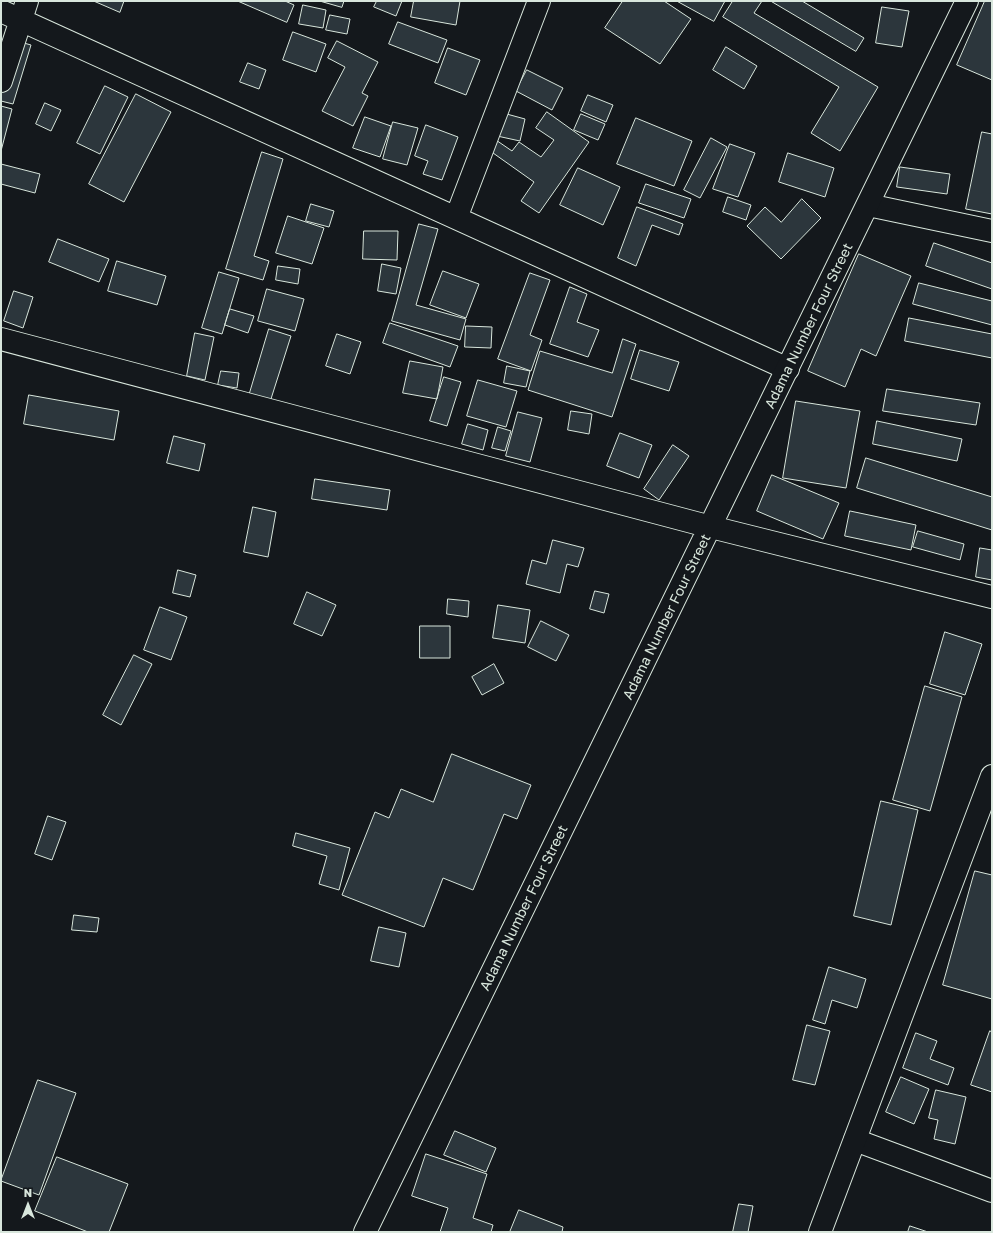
<!DOCTYPE html>
<style>
body{margin:0}
#map{position:relative;width:993px;height:1233px;overflow:hidden;background:#14181c;font-family:"Golos Text",sans-serif}
canvas{display:block}
.frame{position:absolute;inset:0;border:2px solid #d8e6dc;pointer-events:none}
.north{position:absolute;left:8px;top:1185px;width:40px;height:40px;-webkit-text-stroke:3px #14181c;paint-order:stroke;rotate:0deg;font-size:11px;font-weight:700;line-height:16px;text-align:center;color:#d8e6dc}
.north::after{content:'';display:block;margin:auto;width:14px;height:18px;background:#d8e6dc;clip-path:polygon(50% 0,100% 100%,50% 72%,0 100%)}
</style>
<div id="map">
<canvas width="993" height="1233"></canvas>
<div class="frame"></div>
<div class="north">N</div>
</div>
<script>
const context = document.querySelector('canvas').getContext('2d');
context.lineJoin = 'round';
function paint(path, color) { context.fillStyle = color; context.fill(path, 'evenodd'); }
function trace(path, color, width, dash) { context.strokeStyle = color; context.lineWidth = width; context.lineCap = dash ? 'butt' : 'round'; context.setLineDash(dash || []); context.stroke(path); }
function drawText(font, color, halo, rows, align = 'center') {
  context.font = font + ' "Golos Text",sans-serif'; context.lineWidth = 3; context.setLineDash([]); context.textBaseline = 'middle'; context.strokeStyle = halo; context.fillStyle = color; for (const [text, x, y, turn = 0] of rows) {
    context.save(); context.translate(x, y); context.rotate((+turn || 0) * Math.PI / 180); context.textAlign = isNaN(turn) ? turn : align; if (halo) context.strokeText(text, 0, 0); context.fillText(text, 0, 0); context.restore();
  }
}
const building = new Path2D(`
 M 94,1 L 124,1 L 120,12 Z
 M 238,1 L 285,1 L 294,5 L 287,22 Z
 M 320,1 L 344,1 L 342,7 Z
 M 377,1 L 402,1 L 396,16 L 374,7 Z
 M 414,1 L 460,1 L 456,25 L 411,17 Z
 M 623,1 L 664,1 L 691,19 L 660,64 L 605,28 Z
 M 677,1 L 725,1 L 714,21 Z
 M 733,1 L 762,1 L 754,13 L 878,87 L 840,151 L 811,133 L 839,87 L 723,17 Z
 M 771,1 L 802,1 L 864,38 L 856,51 Z
 M 985,1 L 992,1 L 992,80 L 957,65 Z
 M 303,5 L 326,10 L 323,28 L 299,24 Z
 M 882,7 L 909,11 L 902,47 L 876,43 Z
 M 330,15 L 350,19 L 347,34 L 326,30 Z
 M 398,22 L 447,40 L 438,63 L 389,44 Z
 M 293,32 L 326,44 L 316,72 L 283,60 Z
 M 6,38 L 31,45 L 13,104 L 1,101 L 1,57 Z
 M 337,41 L 378,62 L 362,93 L 368,96 L 353,126 L 322,111 L 345,67 L 328,58 Z
 M 726,47 L 757,66 L 744,89 L 713,70 Z
 M 448,48 L 480,60 L 466,95 L 435,83 Z
 M 248,63 L 266,70 L 259,89 L 240,82 Z
 M 527,70 L 563,88 L 552,110 L 516,91 Z
 M 105,86 L 128,97 L 100,154 L 77,143 Z
 M 136,94 L 171,112 L 124,202 L 89,184 Z
 M 588,95 L 613,105 L 606,122 L 581,111 Z
 M 45,103 L 61,110 L 51,131 L 36,124 Z
 M 1,106 L 12,109 L 1,151 Z
 M 547,112 L 589,142 L 539,213 L 521,201 L 534,182 L 486,148 L 493,138 L 512,151 L 519,142 L 541,157 L 554,140 L 536,128 Z
 M 503,113 L 525,119 L 520,141 L 497,136 Z
 M 581,114 L 605,124 L 598,140 L 574,130 Z
 M 365,117 L 391,126 L 380,157 L 353,148 Z
 M 636,118 L 692,141 L 674,186 L 617,164 Z
 M 393,122 L 418,128 L 407,165 L 383,159 Z
 M 426,125 L 458,137 L 442,180 L 423,174 L 428,161 L 415,156 Z
 M 982,132 L 992,134 L 992,214 L 966,209 Z
 M 711,138 L 727,147 L 700,198 L 684,190 Z
 M 730,144 L 755,153 L 738,197 L 713,189 Z
 M 262,152 L 283,159 L 254,256 L 269,261 L 263,280 L 226,269 Z
 M 788,153 L 834,168 L 825,197 L 779,182 Z
 M 1,164 L 40,174 L 35,193 L 1,184 Z
 M 900,167 L 950,174 L 947,194 L 897,187 Z
 M 578,168 L 620,187 L 603,225 L 560,205 Z
 M 646,184 L 691,199 L 684,218 L 639,203 Z
 M 728,197 L 751,205 L 746,220 L 723,212 Z
 M 802,199 L 821,218 L 781,259 L 747,226 L 765,207 L 781,222 Z
 M 311,204 L 334,211 L 329,227 L 306,221 Z
 M 637,207 L 683,224 L 679,235 L 652,225 L 636,266 L 618,258 Z
 M 288,216 L 324,228 L 312,264 L 276,253 Z
 M 419,224 L 438,229 L 416,305 L 466,319 L 460,340 L 392,321 Z
 M 364,231 L 398,231 L 397,260 L 363,259 Z
 M 58,239 L 109,259 L 99,282 L 49,262 Z
 M 934,243 L 992,263 L 992,289 L 926,266 Z
 M 859,254 L 911,276 L 876,356 L 861,349 L 845,387 L 808,371 Z
 M 117,261 L 166,276 L 157,305 L 108,291 Z
 M 382,264 L 401,268 L 396,294 L 378,291 Z
 M 278,266 L 300,269 L 298,284 L 276,280 Z
 M 443,271 L 479,284 L 466,318 L 430,305 Z
 M 219,272 L 239,278 L 222,334 L 202,328 Z
 M 530,273 L 550,280 L 530,335 L 542,340 L 531,371 L 498,359 Z
 M 919,283 L 992,301 L 992,325 L 913,304 Z
 M 570,287 L 587,294 L 577,322 L 599,330 L 588,357 L 550,344 Z
 M 267,289 L 304,299 L 295,331 L 258,321 Z
 M 14,291 L 33,297 L 23,328 L 4,321 Z
 M 230,309 L 254,316 L 248,333 L 225,325 Z
 M 909,318 L 992,334 L 992,358 L 905,341 Z
 M 390,323 L 458,346 L 450,367 L 383,343 Z
 M 466,326 L 492,327 L 491,348 L 465,347 Z
 M 269,329 L 291,336 L 270,402 L 249,396 Z
 M 195,333 L 214,337 L 205,380 L 187,376 Z
 M 337,334 L 361,342 L 350,374 L 326,366 Z
 M 623,339 L 636,344 L 612,417 L 528,390 L 540,351 L 612,373 Z
 M 640,350 L 679,362 L 669,391 L 631,379 Z
 M 410,361 L 443,367 L 437,399 L 403,393 Z
 M 507,366 L 530,371 L 526,387 L 504,383 Z
 M 221,371 L 239,373 L 237,388 L 218,385 Z
 M 444,377 L 461,382 L 447,426 L 430,421 Z
 M 478,380 L 517,391 L 506,427 L 467,416 Z
 M 887,389 L 980,403 L 976,425 L 883,411 Z
 M 29,395 L 119,411 L 114,440 L 24,424 Z
 M 796,401 L 860,411 L 846,488 L 783,478 Z
 M 571,411 L 592,414 L 589,434 L 568,430 Z
 M 518,412 L 542,418 L 530,462 L 506,456 Z
 M 877,421 L 962,439 L 957,461 L 873,444 Z
 M 468,424 L 488,430 L 483,450 L 462,444 Z
 M 498,427 L 511,431 L 505,451 L 492,448 Z
 M 620,433 L 652,445 L 639,478 L 607,466 Z
 M 174,436 L 205,444 L 199,471 L 167,463 Z
 M 673,445 L 689,456 L 659,500 L 644,489 Z
 M 866,458 L 992,497 L 992,530 L 857,488 Z
 M 772,475 L 839,503 L 823,539 L 757,511 Z
 M 315,479 L 390,490 L 387,510 L 312,499 Z
 M 253,507 L 276,512 L 268,557 L 244,552 Z
 M 850,511 L 916,525 L 911,550 L 845,536 Z
 M 918,531 L 964,544 L 960,560 L 913,547 Z
 M 553,540 L 584,548 L 578,567 L 567,564 L 560,593 L 526,584 L 532,560 L 546,564 Z
 M 980,548 L 992,550 L 992,580 L 976,577 Z
 M 178,570 L 196,575 L 190,597 L 173,593 Z
 M 595,591 L 609,594 L 604,613 L 590,609 Z
 M 307,592 L 336,605 L 322,636 L 294,624 Z
 M 448,599 L 469,601 L 468,617 L 447,614 Z
 M 498,605 L 530,610 L 525,643 L 493,638 Z
 M 160,607 L 187,617 L 171,660 L 144,650 Z
 M 541,621 L 569,635 L 556,661 L 528,647 Z
 M 420,626 L 450,626 L 450,658 L 420,658 Z
 M 945,632 L 982,644 L 965,695 L 930,684 Z
 M 134,655 L 152,664 L 121,725 L 103,715 Z
 M 494,664 L 504,683 L 482,695 L 472,677 Z
 M 925,686 L 962,697 L 930,811 L 893,800 Z
 M 452,754 L 531,785 L 517,819 L 504,814 L 473,890 L 443,878 L 424,927 L 342,895 L 375,812 L 389,818 L 401,789 L 433,802 Z
 M 881,801 L 918,810 L 891,925 L 854,916 Z
 M 48,816 L 66,822 L 52,860 L 35,854 Z
 M 296,833 L 350,848 L 339,890 L 319,884 L 327,856 L 293,846 Z
 M 975,871 L 992,875 L 992,999 L 943,985 Z
 M 74,915 L 99,918 L 97,932 L 72,930 Z
 M 379,927 L 406,933 L 399,967 L 371,961 Z
 M 829,967 L 866,979 L 857,1008 L 832,1000 L 825,1024 L 813,1020 Z
 M 807,1025 L 830,1031 L 815,1085 L 793,1080 Z
 M 990,1031 L 992,1032 L 992,1092 L 971,1085 Z
 M 916,1033 L 937,1041 L 930,1059 L 954,1068 L 948,1085 L 903,1068 Z
 M 901,1077 L 929,1089 L 914,1124 L 886,1112 Z
 M 38,1080 L 76,1093 L 39,1195 L 1,1181 Z
 M 936,1090 L 966,1097 L 955,1144 L 934,1139 L 938,1120 L 929,1118 Z
 M 455,1131 L 496,1148 L 486,1172 L 444,1155 Z
 M 426,1154 L 487,1174 L 473,1218 L 493,1225 L 491,1232 L 440,1232 L 448,1208 L 412,1196 Z
 M 57,1157 L 128,1184 L 109,1232 L 88,1232 L 35,1211 Z
 M 739,1204 L 753,1206 L 748,1232 L 733,1232 Z
 M 519,1210 L 563,1227 L 562,1232 L 510,1232 Z
 M 910,1226 L 928,1232 L 908,1232 Z`);
paint(building, '#2c363c');
trace(building, '#d8e6dc', 1);
const street = new Path2D(`
 M 1,11 L 788,369
 M 1,81 L 27,1
 M 868,205 L 992,231
 M 456,218 L 539,1
 M 855,1140 L 992,1191`);
const secondary = new Path2D(`
 M 1,339 L 711,527 L 992,597
 M 365,1232 L 967,1
 M 820,1232 L 992,776`);
trace(street, '#d8e6dc', 24);
trace(secondary, '#d8e6dc', 24);
trace(street, '#14181c', 22);
trace(secondary, '#14181c', 22);
drawText('14px', '#d8e6dc', '#14181c', [
 ["Adama Number Four Street",809,326,-64],
 ["Adama Number Four Street",667,617,-64],
 ["Adama Number Four Street",524,908,-64]
]);
</script>
